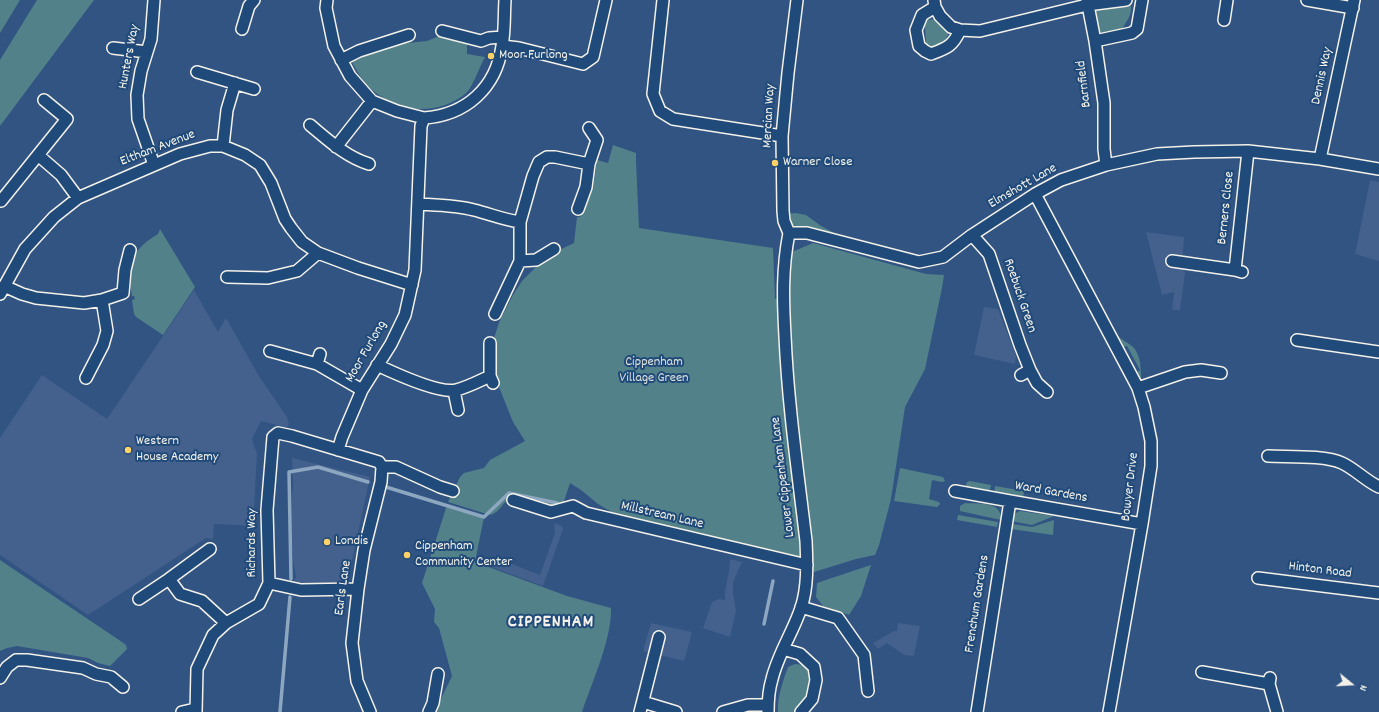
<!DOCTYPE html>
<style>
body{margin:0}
#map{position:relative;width:1379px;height:712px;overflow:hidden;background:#315483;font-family:Dekko,sans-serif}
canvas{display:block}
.north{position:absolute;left:1331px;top:664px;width:40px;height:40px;-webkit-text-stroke:3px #1f4a7a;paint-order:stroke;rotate:108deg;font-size:11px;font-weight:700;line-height:16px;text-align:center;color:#f4f1e8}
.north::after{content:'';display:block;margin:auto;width:14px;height:18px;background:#f4f1e8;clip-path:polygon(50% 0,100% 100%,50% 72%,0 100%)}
</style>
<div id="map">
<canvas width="1379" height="712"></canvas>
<div class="north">N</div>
</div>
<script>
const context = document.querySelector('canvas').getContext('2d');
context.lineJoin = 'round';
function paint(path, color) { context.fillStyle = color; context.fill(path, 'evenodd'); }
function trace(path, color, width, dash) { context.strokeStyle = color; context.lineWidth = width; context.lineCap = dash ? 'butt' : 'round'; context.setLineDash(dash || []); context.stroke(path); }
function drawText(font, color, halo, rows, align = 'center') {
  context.font = font + ' Dekko,sans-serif'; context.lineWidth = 4; context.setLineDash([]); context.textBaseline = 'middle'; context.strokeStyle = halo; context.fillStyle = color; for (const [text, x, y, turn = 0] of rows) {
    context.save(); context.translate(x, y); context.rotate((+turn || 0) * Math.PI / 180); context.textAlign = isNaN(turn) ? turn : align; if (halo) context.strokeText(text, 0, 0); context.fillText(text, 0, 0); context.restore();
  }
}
paint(new Path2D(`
 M 1370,180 L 1379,182 L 1379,261 L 1355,254 Z
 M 1146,232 L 1184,237 L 1182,263 L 1185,273 L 1180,310 L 1172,310 L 1174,292 L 1162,295 Z
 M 194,290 L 218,332 L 226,318 L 259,376 L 287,417 L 289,424 L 287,426 L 288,428 L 261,421 L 252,439 L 257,454 L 253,526 L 214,524 L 213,539 L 206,538 L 88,615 L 0,555 L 0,438 L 42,375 L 107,419 Z
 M 984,307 L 998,309 L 1016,356 L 1015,364 L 974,355 Z
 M 292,458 L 370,477 L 347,584 L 293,583 L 296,577 L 293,559 L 291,512 L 293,484 Z
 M 554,523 L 562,526 L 563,529 L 543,586 L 491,567 L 494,557 L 540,575 L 555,533 Z
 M 730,559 L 742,562 L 739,568 L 733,583 L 733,594 L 736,611 L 730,637 L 703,628 L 712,602 L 719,599 L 725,600 L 725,591 L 729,571 Z
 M 651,623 L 692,632 L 684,661 L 643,651 Z
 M 898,623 L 920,626 L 914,656 L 904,655 L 887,643 L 878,649 L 873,643 L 894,631 L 897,631 Z`), '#44608d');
paint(new Path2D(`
 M 0,0 L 20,0 L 0,33 Z
 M 37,0 L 94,0 L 0,126 L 0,60 Z
 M 1128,3 L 1131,6 C 1132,15 1127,21 1122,29 L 1099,33 L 1095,9 Z
 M 935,19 L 949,33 L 945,41 L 933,48 L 926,43 L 925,26 L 927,20 Z
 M 437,37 L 465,43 L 467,45 L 467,54 L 485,57 C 480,66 473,86 467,92 C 450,109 416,114 395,104 C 384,99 373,92 365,83 C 360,77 356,69 352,62 L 387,45 L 427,41 Z
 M 613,145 L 636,153 L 636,161 L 639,228 L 773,248 L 775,299 L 788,298 L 789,258 L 792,252 L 813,243 L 926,274 L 944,275 L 942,288 L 925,369 L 905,407 L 891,499 L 879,545 L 875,555 L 856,559 L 814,572 C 751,544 682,531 615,514 L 598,504 L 581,490 L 570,483 L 563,504 L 557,508 L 511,498 C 502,502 500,513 490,515 L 448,502 L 460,477 L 464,473 L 484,468 L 490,460 L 525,441 L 513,422 L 493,372 L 494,338 L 500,320 L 513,295 L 522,281 L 542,261 L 559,250 L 574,243 L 577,217 L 580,217 L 581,198 L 590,189 L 593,189 L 597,160 L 608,163 Z
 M 796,213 L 806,215 L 821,226 L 838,235 L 848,238 L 848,240 L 793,225 L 787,219 L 786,214 Z
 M 160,229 L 195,287 L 163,335 L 136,317 L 134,314 L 132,300 L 135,299 L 134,296 L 132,296 L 130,283 L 125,284 C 131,260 135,247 158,234 Z
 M 1114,331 C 1119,339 1126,341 1133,347 C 1141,355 1141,370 1141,380 L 1139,381 L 1134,374 L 1140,370 L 1127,346 L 1120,348 Z
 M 900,468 L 943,477 L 945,481 L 942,482 L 932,480 L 929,499 L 939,502 L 940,504 L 937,507 L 894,501 Z
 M 970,481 L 991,485 L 989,494 L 965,488 L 967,482 Z
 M 995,486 L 1024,491 L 1023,502 L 994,495 Z
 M 965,503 C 979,504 1002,501 1001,520 L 960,511 L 960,506 Z
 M 447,505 L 484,517 L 475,562 L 567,596 L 611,608 C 612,639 592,682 582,712 L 437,712 L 439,703 L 452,676 L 439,628 L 434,622 L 435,609 L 422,583 Z
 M 1020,511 L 1054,516 L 1032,525 L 1011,521 L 1014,514 Z
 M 958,515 L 998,522 L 997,527 L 957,520 Z
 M 1054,520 L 1053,535 L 1011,529 L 1012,524 L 1032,527 Z
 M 0,560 L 122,642 L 126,645 L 127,649 L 110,666 L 98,663 L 88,658 L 17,646 L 7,648 L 0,651 Z
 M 871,565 L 861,596 L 849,615 L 823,606 L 816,597 L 817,583 Z
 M 795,664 L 804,665 C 805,668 808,670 810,673 C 817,685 803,703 795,712 L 778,712 C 777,697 783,681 788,667 Z`), '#52818a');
trace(new Path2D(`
 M 386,487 L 484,517 L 509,493 L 557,503
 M 291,579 L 289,472 L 318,467 L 368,482
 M 764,624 L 773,581
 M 280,712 L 290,597`), '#8ca7bf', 3.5);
const minor = new Path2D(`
 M 327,0 L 326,8 L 334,46 L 350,76 L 372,101 L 397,111 L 424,118
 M 663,0 L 653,94 L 660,111 L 673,119 L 782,136
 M 934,0 L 935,7 L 940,16 L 951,27 L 960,30 L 980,31 L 1087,5 L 1126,0
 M 1087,0 L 1095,41 L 1104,103 L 1104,149 L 1106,165
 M 1307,0 L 1353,8
 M 935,7 L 922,15 L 916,30 L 919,46 L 925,51 L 931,54 C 947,48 953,46 960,30
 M 1224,20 L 1227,0
 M 242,29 L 249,6 L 254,0
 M 442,31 L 481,41 L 489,38 L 503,37
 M 1095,41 L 1132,33 L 1137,29 L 1142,0
 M 502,46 L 519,48 L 583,64 L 593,57 L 606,0
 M 113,48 L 147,52
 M 341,60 L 359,51 L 409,35
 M 197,72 L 254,89
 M 310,125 C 328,140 346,157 369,164
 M 223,146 L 227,110 L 235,83
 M 336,147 L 372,101
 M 38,155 L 61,175 L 78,198
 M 1320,159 L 1354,0
 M 154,165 L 138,119 L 137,95 L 141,71 L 151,39 L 154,0
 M 1035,194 L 1138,388 L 1144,407 L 1151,441 L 1151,466 L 1142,524 L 1109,712
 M 0,200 L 1,201 L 67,119 L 44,100
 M 418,204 C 436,205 456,205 474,210 C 490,214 504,220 520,222
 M 578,209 L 586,187 L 589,164 L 597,140 L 589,128
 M 789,233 L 807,233 L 919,262 L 943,257 L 972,235 L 1035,194 L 1061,180 L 1106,165 L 1157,154 L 1194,152 L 1248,151 L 1320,159 L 1379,169
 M 789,233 L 784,221 L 783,211 L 782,136 L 788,73 L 797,0
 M 972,235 L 989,254 L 1020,345 L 1030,370 L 1037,383 L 1047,392
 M 520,261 L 536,260 L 554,249
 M 1172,261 L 1235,270 L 1242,272
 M 1235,270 L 1248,151
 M 227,277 L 268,278 L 297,271 L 318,253
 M 4,286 L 22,294 L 36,298 L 84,303 L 102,300 L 123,293 L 125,270 L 130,250
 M 0,294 L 25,249 L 54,217 L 78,198 L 180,154 L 210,146 L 223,146 L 245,155 L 260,165 L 271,183 L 285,219 L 291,228 L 302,242 L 318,253 L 358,268 L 412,285
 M 495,314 L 520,261 L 520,222 L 533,176 L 539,162 L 547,157 L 555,157 L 589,164
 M 1297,340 L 1379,352
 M 490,343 L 490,376 L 493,383
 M 270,351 L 317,364 L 362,390
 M 317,364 L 320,354
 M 377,365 C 394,373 439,394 456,390 C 468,387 479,381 490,376
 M 1021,375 L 1030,370
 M 86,378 L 103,345 L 107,331 L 102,300
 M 1138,388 L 1185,372 L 1201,370 L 1221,373
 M 454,391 L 458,410
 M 338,450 L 342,437 L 362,390 L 391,344 L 405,315 L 415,270 L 421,126 L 424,118 C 466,115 496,88 502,46 C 505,31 504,15 505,0
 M 1268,456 C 1288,457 1325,455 1342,463 C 1355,469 1366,481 1379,487
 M 382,467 L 396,467 L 440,487 L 453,491
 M 955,491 L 1010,501 L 1142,524
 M 513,500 L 551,512 L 573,506 L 586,513 L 807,565
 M 1258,578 L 1379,593
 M 169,579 L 180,594 L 202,601 L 226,623
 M 269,583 L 301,590 L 358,589
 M 139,599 L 169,579 L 210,549
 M 801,607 L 838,618 L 864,655 L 868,691
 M 783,649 L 800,654 L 814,667 L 816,680 L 812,699 L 801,712
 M 1202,672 L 1269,684
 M 0,678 L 7,667 L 16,660 L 27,660 L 83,668 L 96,674 L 111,677 L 123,687
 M 1270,678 L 1269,684 L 1277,712
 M 643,702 L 676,712
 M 182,712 L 195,709
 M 196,712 L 197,669 L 213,635 L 226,623 L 259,604 L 269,583 L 267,510 L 273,437 L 278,433 L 292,436 L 379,462 L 382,467 L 381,482 L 364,550 L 358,589 L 352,643 L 357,681 L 370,712
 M 429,712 L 433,703 L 438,674
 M 640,712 L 659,637
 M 723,712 L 748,705 L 768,705
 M 768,712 C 768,701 769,689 772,679 C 778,654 793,632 801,608 C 808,587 807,563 806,541 C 798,473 788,405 785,336 C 783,300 782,269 789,233
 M 977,712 L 1010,501`);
trace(minor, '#f4f1e8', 14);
trace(minor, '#1f4a7a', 11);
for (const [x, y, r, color] of [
 [491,56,4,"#ffd166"],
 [775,163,4,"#ffd166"],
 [128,450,4,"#ffd166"],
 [327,542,4,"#ffd166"],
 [407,555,4,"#ffd166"]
]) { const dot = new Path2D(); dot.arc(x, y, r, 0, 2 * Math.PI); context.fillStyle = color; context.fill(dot); trace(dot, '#1f4a7a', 1.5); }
drawText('14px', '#f4f1e8', '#1f4a7a', [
 ["Moor Furlong",499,56],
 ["Warner Close",783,163],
 ["Western",136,442],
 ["House Academy",136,458],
 ["Londis",335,542],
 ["Cippenham",415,547],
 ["Community Center",415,563]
], 'left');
drawText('14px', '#f4f1e8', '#1f4a7a', [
 ["Hunters Way",130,57,-79],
 ["Dennis Way",1323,76,-78],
 ["Barnfield",1085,84,-97],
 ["Mercian Way",770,116,-87],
 ["Eltham Avenue",158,149,-21],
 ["Elmshott Lane",1023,187,-30],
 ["Berners Close",1227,208,-84],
 ["Roebuck Green",1019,296,71],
 ["Moor Furlong",367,352,-60],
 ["Lower Cippenham Lane",784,477,-97],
 ["Bowyer Drive",1131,487,-83],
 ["Ward Gardens",1051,493,10],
 ["Millstream Lane",662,516,13],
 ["Richards Way",253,543,-90],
 ["Hinton Road",1320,571,7],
 ["Earls Lane",344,588,-82],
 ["Frenchum Gardens",978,604,-81]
]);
drawText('14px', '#dce0da', '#1f4a7a', [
 ["Cippenham",654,363],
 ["Village Green",654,379]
]);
context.letterSpacing = '1px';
drawText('bold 18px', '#f4f1e8', '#1f4a7a', [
 ["CIPPENHAM",551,624]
]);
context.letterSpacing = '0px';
</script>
